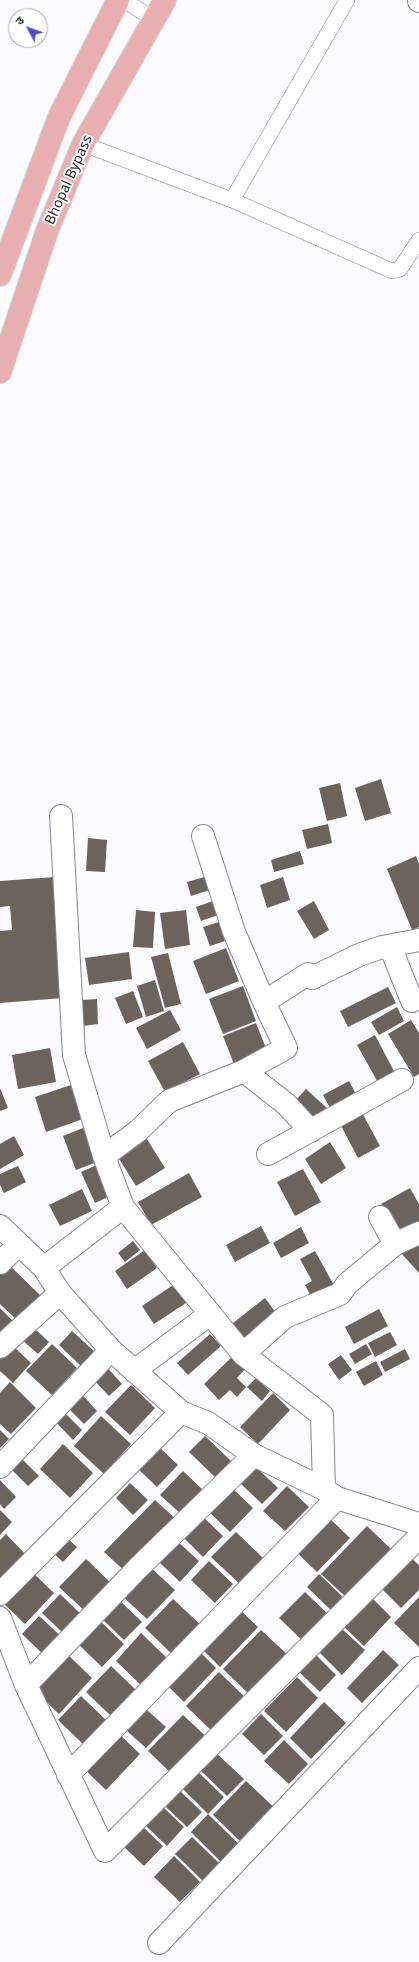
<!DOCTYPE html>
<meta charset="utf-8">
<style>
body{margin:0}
#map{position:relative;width:419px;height:1962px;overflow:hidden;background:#fafaff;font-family:"Noto Sans","Noto Sans Devanagari",sans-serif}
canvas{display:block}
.north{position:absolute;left:8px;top:8px;width:40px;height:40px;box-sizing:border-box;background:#fff;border:1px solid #a5a5a7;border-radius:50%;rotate:311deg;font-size:11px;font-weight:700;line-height:16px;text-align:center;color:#1e1d22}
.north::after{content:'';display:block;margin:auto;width:14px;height:18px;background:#4c51c7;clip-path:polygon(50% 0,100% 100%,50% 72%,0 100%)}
</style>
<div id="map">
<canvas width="419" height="1962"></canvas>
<div class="north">उ</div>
</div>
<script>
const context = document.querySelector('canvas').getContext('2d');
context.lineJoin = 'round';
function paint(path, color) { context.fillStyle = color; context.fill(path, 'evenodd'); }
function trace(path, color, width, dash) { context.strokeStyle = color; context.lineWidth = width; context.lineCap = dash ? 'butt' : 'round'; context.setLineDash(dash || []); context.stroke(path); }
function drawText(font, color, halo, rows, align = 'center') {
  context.font = font + ' "Noto Sans",sans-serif'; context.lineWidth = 4; context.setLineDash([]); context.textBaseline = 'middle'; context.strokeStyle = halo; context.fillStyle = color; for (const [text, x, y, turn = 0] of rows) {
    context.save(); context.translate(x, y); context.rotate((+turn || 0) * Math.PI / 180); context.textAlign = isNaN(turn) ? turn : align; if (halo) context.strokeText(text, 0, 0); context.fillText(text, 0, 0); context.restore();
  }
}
paint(new Path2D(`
 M 381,779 L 391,813 L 365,821 L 355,788 Z
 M 340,783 L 347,816 L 327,821 L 319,788 Z
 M 328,824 L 332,843 L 307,849 L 302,830 Z
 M 88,838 L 107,840 L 105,872 L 86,871 Z
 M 300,851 L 304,864 L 274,872 L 271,860 Z
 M 416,856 L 419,864 L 419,927 L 412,930 L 387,869 Z
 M 215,874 L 219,887 L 191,896 L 187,882 Z
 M 55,877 L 63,998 L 0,1003 L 0,931 L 12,930 L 10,906 L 0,907 L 0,881 Z
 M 283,877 L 290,900 L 267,908 L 260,885 Z
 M 213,901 L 218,915 L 201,921 L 196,907 Z
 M 314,901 L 329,930 L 314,939 L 297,911 Z
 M 136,910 L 155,912 L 153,948 L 133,947 Z
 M 186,910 L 190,945 L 165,949 L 160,913 Z
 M 219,922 L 225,941 L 210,946 L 203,927 Z
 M 226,948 L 239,981 L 206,994 L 193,961 Z
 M 129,952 L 132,979 L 89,985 L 85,958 Z
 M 168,953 L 181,1004 L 165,1008 L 151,957 Z
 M 155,980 L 164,1011 L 146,1017 L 137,986 Z
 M 243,986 L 256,1021 L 223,1034 L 209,999 Z
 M 388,987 L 396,1003 L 348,1027 L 340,1011 Z
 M 133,991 L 143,1017 L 126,1024 L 115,998 Z
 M 97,999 L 98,1024 L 83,1026 L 82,1000 Z
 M 397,1007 L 404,1021 L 379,1035 L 371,1022 Z
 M 170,1010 L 181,1030 L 147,1049 L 136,1028 Z
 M 411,1020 L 419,1033 L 419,1074 L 414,1077 L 388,1034 Z
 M 256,1023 L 269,1056 L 236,1069 L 223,1036 Z
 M 375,1035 L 397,1077 L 380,1086 L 357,1045 Z
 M 183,1042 L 200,1074 L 165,1092 L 148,1061 Z
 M 50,1048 L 56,1082 L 18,1089 L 12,1055 Z
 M 349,1081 L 357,1096 L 331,1110 L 323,1095 Z
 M 71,1085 L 83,1119 L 46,1132 L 35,1097 Z
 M 0,1088 L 8,1108 L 0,1111 Z
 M 306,1089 L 329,1110 L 316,1123 L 294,1102 Z
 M 360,1109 L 380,1146 L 358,1158 L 338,1120 Z
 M 83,1128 L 97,1162 L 76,1170 L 63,1136 Z
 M 14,1136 L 24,1155 L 0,1169 L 0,1144 Z
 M 145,1136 L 165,1168 L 136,1186 L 116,1154 Z
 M 330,1142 L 346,1168 L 321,1184 L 305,1159 Z
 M 101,1163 L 115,1194 L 95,1203 L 81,1172 Z
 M 18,1166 L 26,1182 L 4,1193 L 0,1185 L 0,1174 Z
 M 303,1169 L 321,1202 L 295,1216 L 277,1182 Z
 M 189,1173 L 202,1197 L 151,1225 L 138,1202 Z
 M 410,1188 L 419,1204 L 419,1225 L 399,1236 L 381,1204 Z
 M 82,1189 L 92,1211 L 60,1226 L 49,1205 Z
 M 261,1226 L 270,1243 L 235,1262 L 226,1245 Z
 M 301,1227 L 309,1243 L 281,1258 L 273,1243 Z
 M 419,1237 L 419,1273 L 401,1253 Z
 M 133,1241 L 140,1250 L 125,1262 L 118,1253 Z
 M 145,1250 L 157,1268 L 127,1289 L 115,1271 Z
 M 315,1251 L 336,1289 L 314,1302 L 305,1285 L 312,1281 L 300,1259 Z
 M 8,1264 L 41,1296 L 18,1321 L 0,1304 L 0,1273 Z
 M 176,1283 L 189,1301 L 154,1324 L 142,1306 Z
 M 265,1298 L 280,1318 L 248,1343 L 233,1323 Z
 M 0,1308 L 15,1323 L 0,1338 Z
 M 379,1309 L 388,1326 L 354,1344 L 345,1327 Z
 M 32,1326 L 49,1342 L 38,1354 L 21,1339 Z
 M 72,1331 L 95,1352 L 82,1367 L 59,1345 Z
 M 390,1332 L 397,1345 L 375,1357 L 368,1343 Z
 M 210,1334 L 221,1346 L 188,1375 L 177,1363 Z
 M 52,1344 L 77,1368 L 52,1395 L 26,1371 Z
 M 366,1344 L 372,1354 L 355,1364 L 349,1354 Z
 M 12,1345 L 31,1363 L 13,1383 L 0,1371 L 0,1358 Z
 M 405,1349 L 410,1359 L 385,1372 L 380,1362 Z
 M 235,1354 L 247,1367 L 237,1378 L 246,1387 L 237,1397 L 230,1390 L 219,1400 L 204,1384 Z
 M 341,1355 L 352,1370 L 339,1380 L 328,1364 Z
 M 376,1361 L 383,1375 L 364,1386 L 356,1372 Z
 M 105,1365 L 122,1384 L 109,1396 L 92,1378 Z
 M 256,1378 L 270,1391 L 262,1401 L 247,1387 Z
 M 10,1382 L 36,1408 L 11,1434 L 0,1424 L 0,1393 Z
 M 131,1385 L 155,1408 L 130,1435 L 105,1412 Z
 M 79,1391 L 97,1411 L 84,1424 L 65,1405 Z
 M 273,1393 L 290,1410 L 258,1444 L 240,1427 Z
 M 61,1409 L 82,1430 L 73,1440 L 52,1418 Z
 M 101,1416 L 131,1444 L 104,1474 L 74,1446 Z
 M 0,1430 L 9,1439 L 0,1448 Z
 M 205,1436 L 231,1461 L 215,1477 L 189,1452 Z
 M 63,1444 L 93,1473 L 70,1498 L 40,1469 Z
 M 157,1445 L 178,1465 L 157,1487 L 136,1467 Z
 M 21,1458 L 39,1476 L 28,1486 L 10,1468 Z
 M 257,1468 L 278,1488 L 262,1504 L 241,1484 Z
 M 183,1471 L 203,1490 L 181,1514 L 160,1495 Z
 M 0,1480 L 16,1497 L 4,1509 L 0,1504 Z
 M 130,1483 L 148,1500 L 133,1515 L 116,1498 Z
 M 287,1486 L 309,1507 L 285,1531 L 263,1511 Z
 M 232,1488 L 253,1508 L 230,1532 L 209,1512 Z
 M 155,1500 L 178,1521 L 128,1574 L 104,1552 Z
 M 0,1510 L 12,1522 L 0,1535 Z
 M 201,1515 L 223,1536 L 203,1557 L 182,1536 Z
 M 326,1515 L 350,1538 L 317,1572 L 293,1549 Z
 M 367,1526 L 392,1550 L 346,1597 L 321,1574 Z
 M 236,1532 L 263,1558 L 239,1583 L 211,1557 Z
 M 6,1534 L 28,1557 L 4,1581 L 0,1577 L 0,1540 Z
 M 65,1536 L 77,1547 L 63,1562 L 51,1551 Z
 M 176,1540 L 199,1561 L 180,1582 L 157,1560 Z
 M 409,1556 L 419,1565 L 419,1590 L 401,1608 L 380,1587 Z
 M 86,1559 L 114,1586 L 88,1614 L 59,1587 Z
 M 209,1561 L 233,1584 L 215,1603 L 191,1580 Z
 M 148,1565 L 175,1590 L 147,1619 L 120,1594 Z
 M 30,1570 L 54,1593 L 25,1624 L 0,1600 Z
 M 319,1574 L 345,1599 L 333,1612 L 307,1587 Z
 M 305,1592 L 330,1616 L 305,1643 L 279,1618 Z
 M 60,1594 L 85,1618 L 67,1637 L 42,1613 Z
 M 370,1596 L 391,1617 L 364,1646 L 342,1625 Z
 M 419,1597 L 419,1647 L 394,1623 Z
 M 117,1598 L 142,1622 L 124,1640 L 99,1616 Z
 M 173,1599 L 202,1626 L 174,1656 L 145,1628 Z
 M 238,1608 L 258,1627 L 220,1667 L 200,1647 Z
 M 39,1616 L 64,1639 L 46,1657 L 22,1634 Z
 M 99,1620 L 124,1644 L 102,1667 L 77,1643 Z
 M 341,1628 L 365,1650 L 342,1675 L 319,1652 Z
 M 261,1630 L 289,1656 L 251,1696 L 223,1669 Z
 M 141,1633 L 168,1659 L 142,1686 L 116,1661 Z
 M 383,1650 L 399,1665 L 362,1703 L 347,1688 Z
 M 65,1652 L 92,1678 L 59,1714 L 31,1687 Z
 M 200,1652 L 216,1668 L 184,1702 L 168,1686 Z
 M 316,1655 L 336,1675 L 320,1692 L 299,1672 Z
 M 111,1666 L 136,1690 L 112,1717 L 86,1692 Z
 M 219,1672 L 248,1700 L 215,1734 L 186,1706 Z
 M 297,1677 L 318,1698 L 286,1732 L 264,1711 Z
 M 81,1696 L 107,1721 L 84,1745 L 58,1720 Z
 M 324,1702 L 346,1723 L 311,1759 L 290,1738 Z
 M 147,1710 L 166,1727 L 146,1748 L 127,1731 Z
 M 261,1714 L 283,1736 L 264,1755 L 242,1734 Z
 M 183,1715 L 211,1741 L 176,1778 L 148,1751 Z
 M 117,1732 L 140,1754 L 106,1790 L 83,1768 Z
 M 284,1740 L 308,1764 L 289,1784 L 264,1761 Z
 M 213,1750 L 244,1779 L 227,1796 L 197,1767 Z
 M 197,1771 L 224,1797 L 208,1814 L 181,1787 Z
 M 246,1781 L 279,1812 L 246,1847 L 213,1815 Z
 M 180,1791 L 202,1812 L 187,1827 L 166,1807 Z
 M 164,1808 L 184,1827 L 167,1846 L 146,1826 Z
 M 208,1814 L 242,1847 L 224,1865 L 191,1832 Z
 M 143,1827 L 163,1846 L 144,1866 L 124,1847 Z
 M 192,1837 L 219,1863 L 203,1881 L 175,1854 Z
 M 174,1856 L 200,1882 L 180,1902 L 154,1877 Z`), '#6d635d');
const service = new Path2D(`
 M 124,0 L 153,19
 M 83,144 L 232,200 L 392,271 L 400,269 L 419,240
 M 232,200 L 347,0`);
const minor = new Path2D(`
 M 419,0 L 419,1
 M 61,816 L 74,1055 L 104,1156 L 123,1207 L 243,1354 L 322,1415 L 324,1489
 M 390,946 L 412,1001
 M 264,1002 L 308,974 L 312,978 L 359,955 L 382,947 L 419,940
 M 244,1071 L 286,1104 L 311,1131
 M 268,1154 L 402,1080
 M 104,1156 L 138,1131 L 169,1101 L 244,1071 L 286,1048 L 264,1002 L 234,932 L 203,836
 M 380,1217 L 395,1244 L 419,1233
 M 0,1226 L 44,1268 L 60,1293 L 111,1350 L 181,1412 L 208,1423 L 254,1455 L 324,1489 L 337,1498 L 419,1524
 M 0,1263 L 19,1244
 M 44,1268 L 123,1207
 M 0,1347 L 60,1293
 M 243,1354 L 285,1317 L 340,1294 L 347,1284 L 395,1244
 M 134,1371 L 210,1314
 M 0,1467 L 111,1350
 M 0,1594 L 181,1412
 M 0,1618 L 26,1685 L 105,1851 L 419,1537
 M 26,1685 L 138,1568 L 254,1455
 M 68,1775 L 337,1498
 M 159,1943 L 419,1668`);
const primary = new Path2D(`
 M 0,275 L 59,117 L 118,0
 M 0,372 L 47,231 L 83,144 L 165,0`);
trace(service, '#888792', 16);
trace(minor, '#888792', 24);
trace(primary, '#d6d6d7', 24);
trace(service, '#fff', 15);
trace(minor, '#fff', 22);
trace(primary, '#e9afb0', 22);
drawText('14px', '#1e1d22', '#fff', [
 ["Bhopal Bypass",69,180,-66]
]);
</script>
